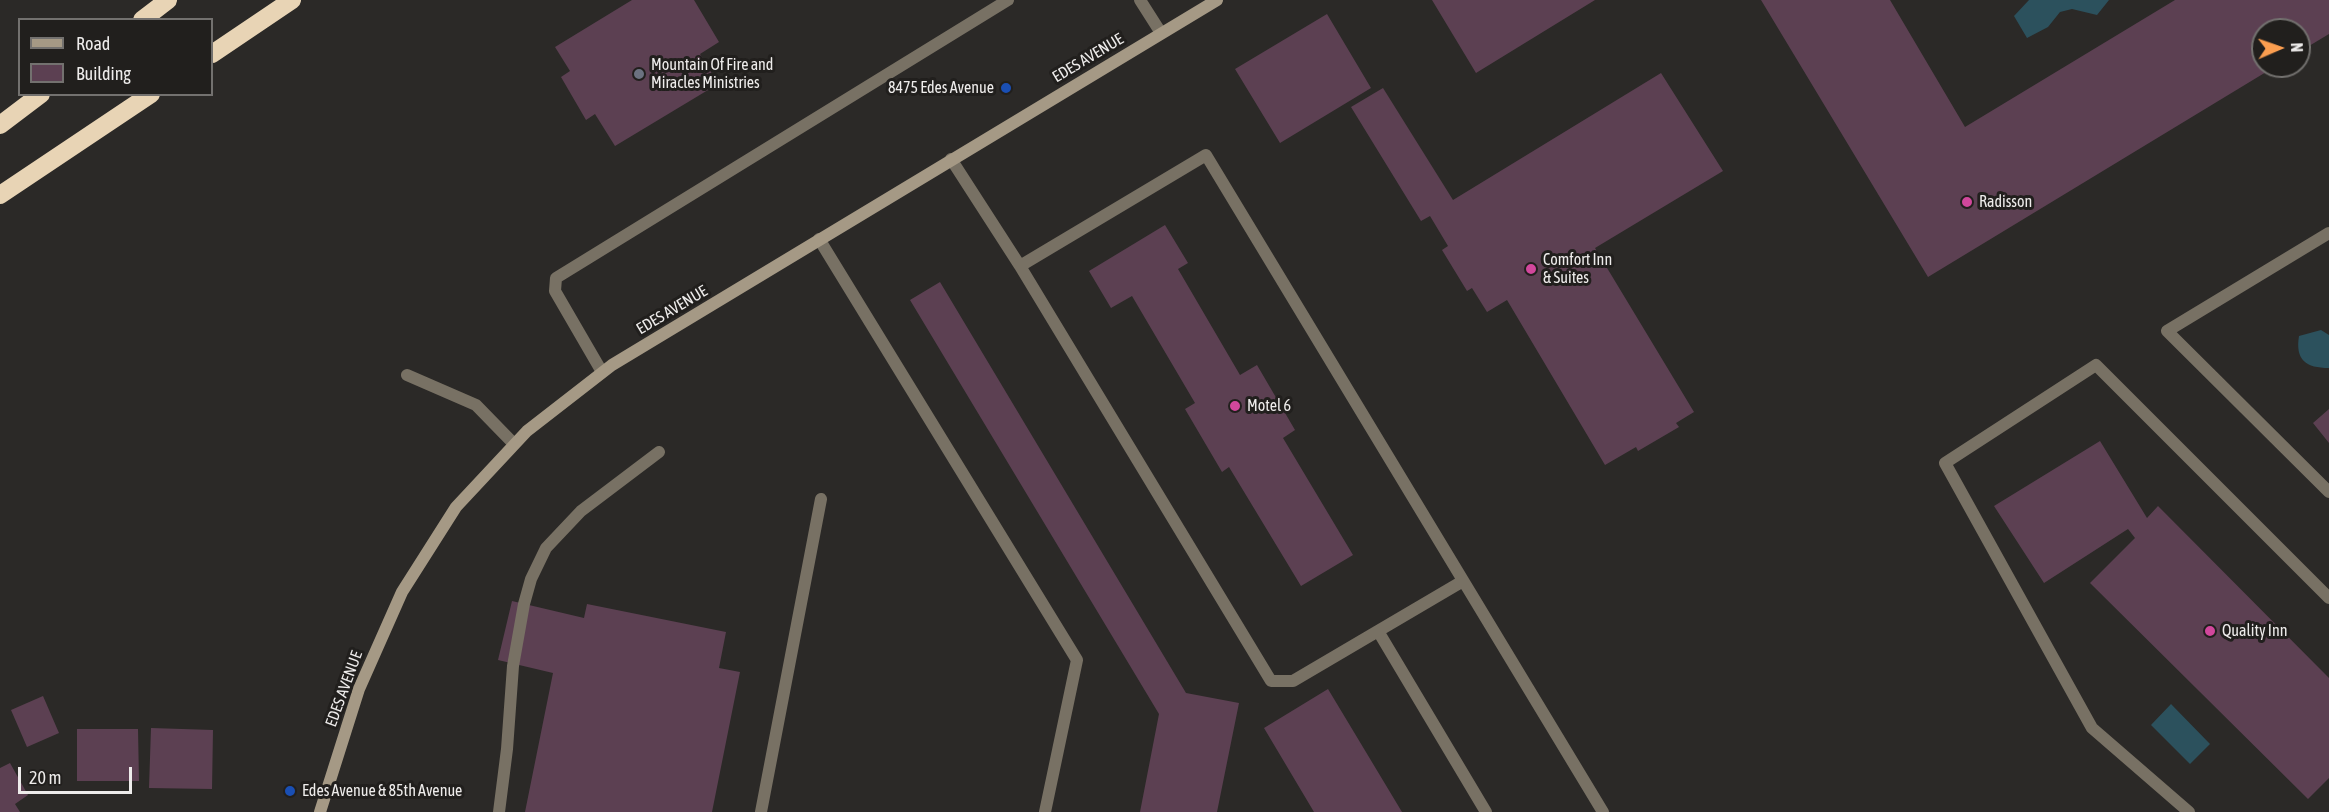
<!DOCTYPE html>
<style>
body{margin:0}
#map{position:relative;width:2329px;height:812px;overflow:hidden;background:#2b2927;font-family:"Asap Condensed",sans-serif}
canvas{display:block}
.legend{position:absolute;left:18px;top:18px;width:195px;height:78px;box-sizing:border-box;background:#211f1d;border:2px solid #73716f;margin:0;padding:8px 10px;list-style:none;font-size:18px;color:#eeeceb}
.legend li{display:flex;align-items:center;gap:12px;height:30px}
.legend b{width:30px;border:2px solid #73716f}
.north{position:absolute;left:2251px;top:18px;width:60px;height:60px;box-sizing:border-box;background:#211f1d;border:2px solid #73716f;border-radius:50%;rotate:88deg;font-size:16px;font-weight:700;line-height:24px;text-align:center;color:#eeeceb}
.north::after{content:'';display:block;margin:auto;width:21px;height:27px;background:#fb9e50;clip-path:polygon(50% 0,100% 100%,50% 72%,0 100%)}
.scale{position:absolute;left:18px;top:767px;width:114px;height:27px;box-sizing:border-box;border:3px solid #eeeceb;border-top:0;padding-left:8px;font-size:18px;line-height:21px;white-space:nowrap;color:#eeeceb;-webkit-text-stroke:4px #211f1d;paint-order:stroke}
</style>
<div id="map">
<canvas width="2329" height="812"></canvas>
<ul class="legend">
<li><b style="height:8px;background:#a59985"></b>Road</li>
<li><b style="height:16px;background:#5c4052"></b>Building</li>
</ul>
<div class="north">N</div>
<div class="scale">20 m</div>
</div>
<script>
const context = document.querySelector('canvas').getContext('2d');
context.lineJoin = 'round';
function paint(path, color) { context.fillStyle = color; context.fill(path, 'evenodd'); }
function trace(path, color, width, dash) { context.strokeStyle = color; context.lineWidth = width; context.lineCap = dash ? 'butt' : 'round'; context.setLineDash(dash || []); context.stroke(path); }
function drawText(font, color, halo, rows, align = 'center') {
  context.font = font + ' "Asap Condensed",sans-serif'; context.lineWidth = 6; context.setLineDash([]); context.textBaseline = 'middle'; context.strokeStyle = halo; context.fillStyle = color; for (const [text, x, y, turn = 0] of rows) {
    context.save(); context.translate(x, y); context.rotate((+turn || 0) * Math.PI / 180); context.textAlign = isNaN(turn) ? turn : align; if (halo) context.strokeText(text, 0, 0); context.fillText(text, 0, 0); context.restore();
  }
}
paint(new Path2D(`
 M 2029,0 L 2109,0 L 2097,15 L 2072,9 L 2060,12 L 2048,27 L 2027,38 L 2014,16 Z
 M 2321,330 L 2329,335 L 2329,368 C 2306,368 2295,360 2299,336 Z
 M 2171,704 L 2210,744 L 2190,764 L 2151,725 Z`), '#2c515d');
paint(new Path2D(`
 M 632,0 L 694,0 L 719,42 L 700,54 L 718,84 L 615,146 L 595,114 L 586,120 L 561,77 L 570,71 L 555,47 Z
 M 1432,0 L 1595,0 L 1476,73 Z
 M 1761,0 L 1890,0 L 1965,127 L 2175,0 L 2329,0 L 2329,34 L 2299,52 L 2299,30 L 2263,30 L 2263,66 L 2276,66 L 1928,277 Z
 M 1327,14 L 1371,88 L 1280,143 L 1235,69 Z
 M 1661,73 L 1723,171 L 1595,248 L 1694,412 L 1676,423 L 1679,427 L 1638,451 L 1636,447 L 1605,465 L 1507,300 L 1487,312 L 1472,288 L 1467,291 L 1442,250 L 1448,246 L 1430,216 L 1421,221 L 1351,107 L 1383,88 L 1453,200 Z
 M 1165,225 L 1188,263 L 1178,269 L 1240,375 L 1257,365 L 1295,430 L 1283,438 L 1353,555 L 1301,586 L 1229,467 L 1222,472 L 1185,409 L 1195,403 L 1132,296 L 1111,308 L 1089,271 Z
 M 940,282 L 1186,693 L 1239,703 L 1217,812 L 1140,812 L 1159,714 L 910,300 Z
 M 2329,409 L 2329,443 L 2313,423 Z
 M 2100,441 L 2147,518 L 2158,506 L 2329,678 L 2329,778 L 2308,799 L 2090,583 L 2135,538 L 2128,529 L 2044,583 L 1994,506 Z
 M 512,601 L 584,618 L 587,604 L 726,632 L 719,668 L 740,672 L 712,812 L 525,812 L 553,673 L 498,660 Z
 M 1328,689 L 1402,812 L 1314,812 L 1264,728 Z
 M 43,696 L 59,733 L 27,747 L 11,710 Z
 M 151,728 L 213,730 L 212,789 L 149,788 Z
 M 77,729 L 138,729 L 139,781 L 77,781 Z
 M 10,763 L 28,795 L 15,804 L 20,812 L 0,812 L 0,768 Z`), '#5c4052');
trace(new Path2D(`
 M 1140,0 L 1161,33
 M 951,159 L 1020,266 L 1271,681 L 1293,681 L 1378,631 L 1486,812
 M 2329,233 L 2167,331 L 2329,492
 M 819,239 L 1077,660 L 1045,812
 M 1020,266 L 1206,155 L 1603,812
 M 602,372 L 555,291 L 556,278 L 1008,0
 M 407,375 L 476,405 L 514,444
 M 1378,631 L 1463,581
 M 499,812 L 507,749 L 513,666 L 524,604 L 531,579 L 546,548 L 581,511 L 659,452
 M 761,812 L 821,499
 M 2189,812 L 2092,728 L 1945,463 L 2096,365 L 2329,598`), '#787164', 12);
trace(new Path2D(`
 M 320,812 L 359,689 L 402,592 L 456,507 L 527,431 L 612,365 L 1217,0`), '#a59985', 12);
trace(new Path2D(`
 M 142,20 L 168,0
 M 212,54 L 292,0
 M 0,125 L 41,94
 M 0,195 L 151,94`), '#e8d4b5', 18);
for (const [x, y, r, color] of [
 [639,74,6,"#6b7280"],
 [1006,88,6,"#1a4fb4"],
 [1967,202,6,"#d1479c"],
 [1531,269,6,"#d1479c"],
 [1235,406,6,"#d1479c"],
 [2210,631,6,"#d1479c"],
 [290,791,6,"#1a4fb4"]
]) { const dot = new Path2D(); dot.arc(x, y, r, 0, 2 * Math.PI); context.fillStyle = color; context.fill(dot); trace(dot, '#211f1d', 2); }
drawText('16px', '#eeeceb', '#211f1d', [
 ["EDES AVENUE",1088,58,-31],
 ["EDES AVENUE",672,310,-31],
 ["EDES AVENUE",344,689,-70]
]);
drawText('16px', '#eeeceb', '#211f1d', [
 ["Mountain Of Fire and",651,65],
 ["Miracles Ministries",651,83],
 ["8475 Edes Avenue",994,88,"right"],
 ["Radisson",1979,202],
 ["Comfort Inn",1543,260],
 ["& Suites",1543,278],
 ["Motel 6",1247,406],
 ["Quality Inn",2222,631],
 ["Edes Avenue & 85th Avenue",302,791]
], 'left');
</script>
